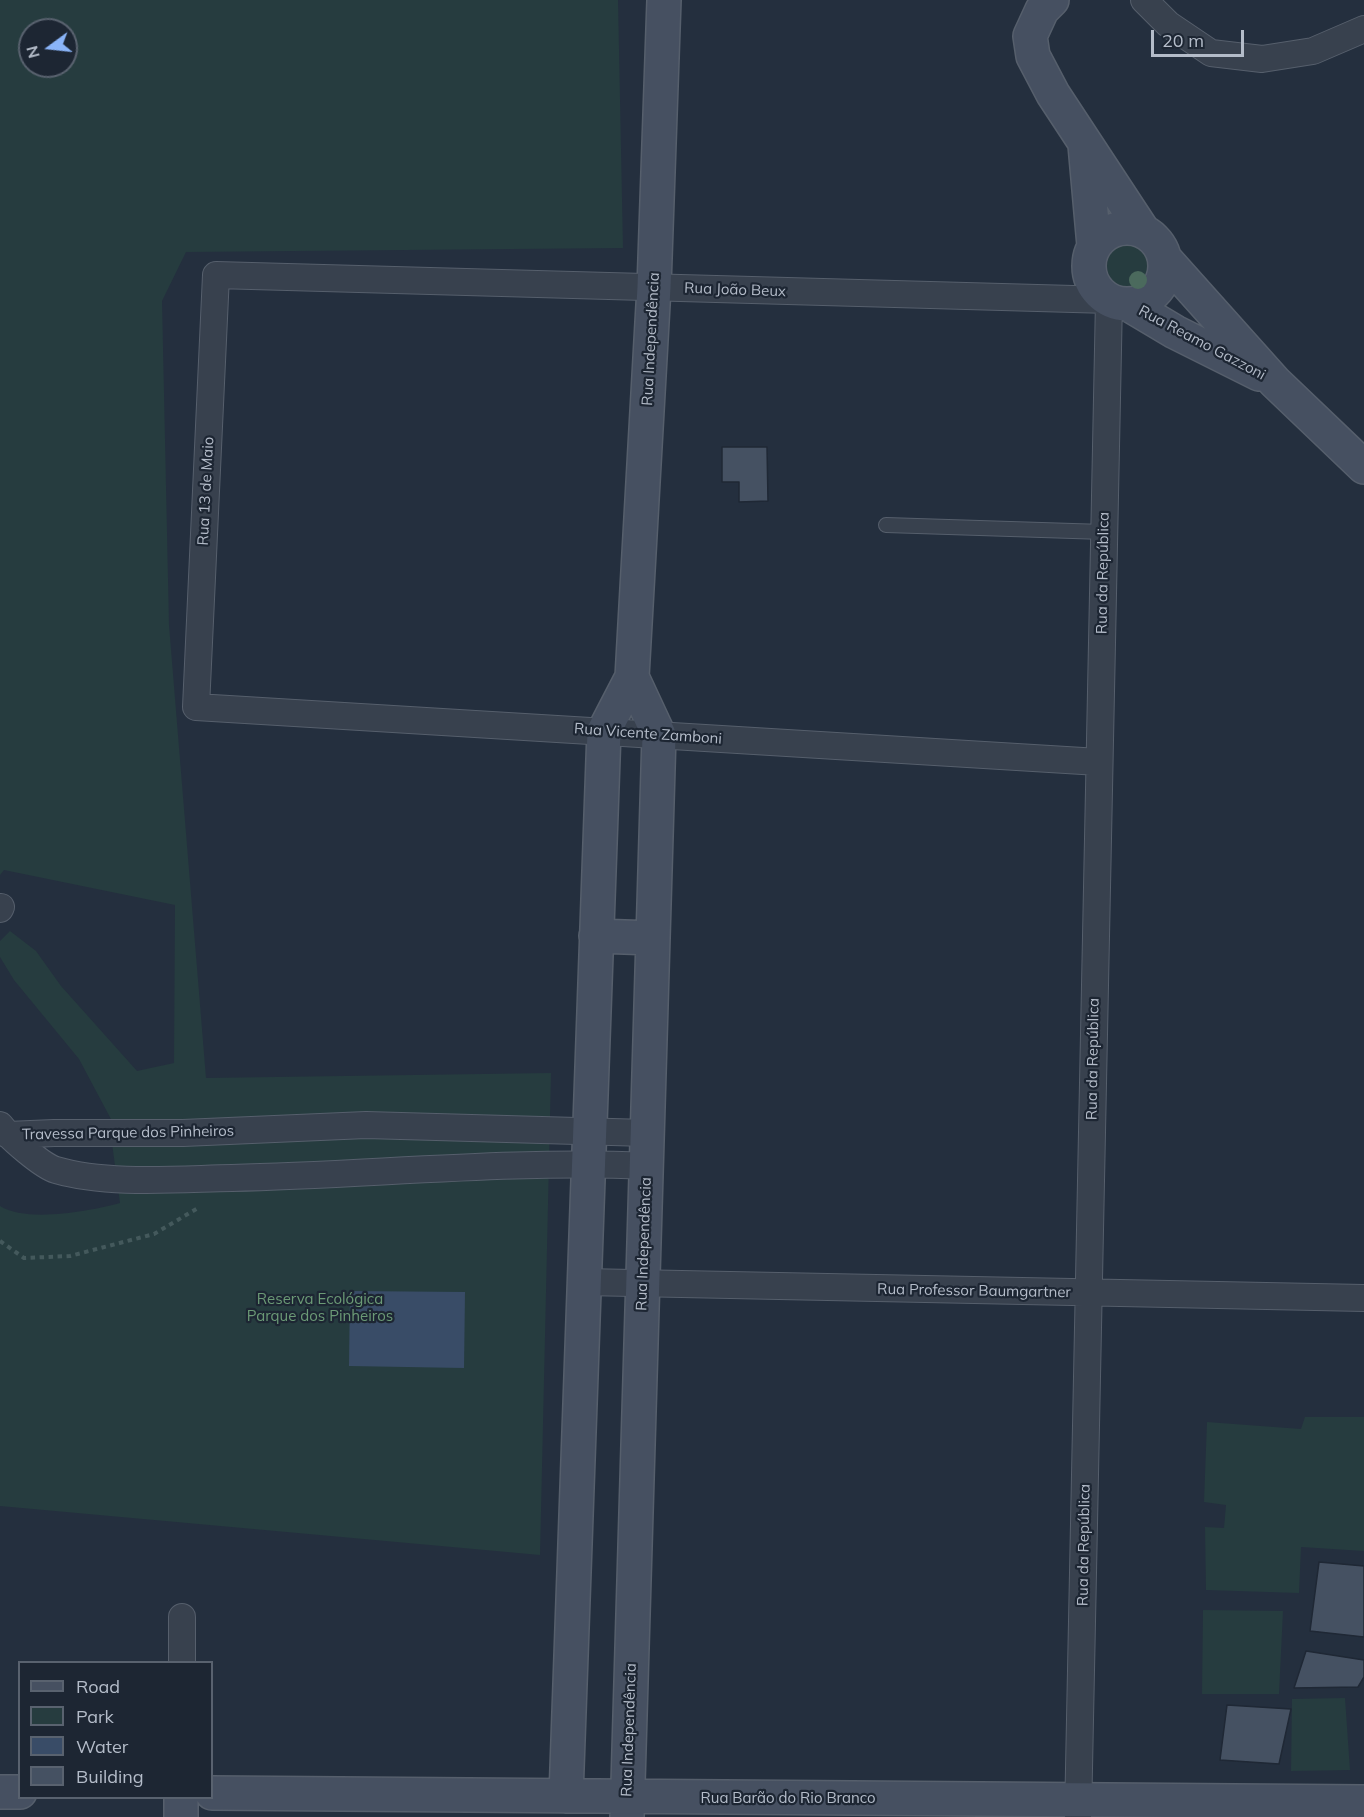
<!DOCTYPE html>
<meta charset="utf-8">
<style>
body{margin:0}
#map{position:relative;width:1364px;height:1817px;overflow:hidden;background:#242f3e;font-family:Mulish,sans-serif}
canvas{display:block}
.legend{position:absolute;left:18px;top:1661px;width:195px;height:138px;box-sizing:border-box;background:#1d2633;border:2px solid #59626f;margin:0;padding:8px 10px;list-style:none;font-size:18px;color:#b4bcc9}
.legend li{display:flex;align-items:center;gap:12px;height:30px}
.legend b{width:30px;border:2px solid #59626f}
.north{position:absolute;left:18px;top:18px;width:60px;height:60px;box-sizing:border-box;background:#1d2633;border:2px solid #59626f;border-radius:50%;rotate:255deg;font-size:16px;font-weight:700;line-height:24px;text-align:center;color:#b4bcc9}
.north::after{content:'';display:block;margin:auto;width:21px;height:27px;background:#8ab4f8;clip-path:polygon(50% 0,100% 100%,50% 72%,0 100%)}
.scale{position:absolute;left:1151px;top:30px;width:93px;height:27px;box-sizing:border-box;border:3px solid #b4bcc9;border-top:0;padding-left:8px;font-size:18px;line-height:21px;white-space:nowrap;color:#b4bcc9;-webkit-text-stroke:4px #1d2633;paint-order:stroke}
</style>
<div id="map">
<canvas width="1364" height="1817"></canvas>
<ul class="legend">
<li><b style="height:8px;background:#465061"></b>Road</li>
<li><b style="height:16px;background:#263c3f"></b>Park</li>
<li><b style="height:16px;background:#394c67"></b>Water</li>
<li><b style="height:16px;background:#455162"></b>Building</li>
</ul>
<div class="north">N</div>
<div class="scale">20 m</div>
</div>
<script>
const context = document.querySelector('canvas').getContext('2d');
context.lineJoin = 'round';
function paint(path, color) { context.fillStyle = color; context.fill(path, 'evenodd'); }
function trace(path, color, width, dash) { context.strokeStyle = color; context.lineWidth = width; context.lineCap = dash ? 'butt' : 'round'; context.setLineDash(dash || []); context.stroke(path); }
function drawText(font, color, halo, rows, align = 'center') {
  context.font = font + ' Mulish,sans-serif'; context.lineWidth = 4.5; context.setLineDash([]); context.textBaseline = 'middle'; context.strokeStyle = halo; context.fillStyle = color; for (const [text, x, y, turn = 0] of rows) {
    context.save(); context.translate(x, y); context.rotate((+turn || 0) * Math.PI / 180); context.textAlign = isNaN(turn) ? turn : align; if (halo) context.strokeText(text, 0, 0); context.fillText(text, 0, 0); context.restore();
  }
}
paint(new Path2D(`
 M 0,0 L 618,0 L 623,248 L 186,252 L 162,301 L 169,625 L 206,1078 L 551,1073 L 540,1555 L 0,1506 L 0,1206 C 27,1223 90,1211 120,1203 L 112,1143 L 112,1121 L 79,1059 L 14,980 L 0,957 L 0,941 L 10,931 L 36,951 L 61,986 L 137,1071 L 174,1063 L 175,905 L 4,870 L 0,875 ZM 30,30 L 66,30 L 66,66 L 30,66 Z
 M1107 266a23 23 0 1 1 46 0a23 23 0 1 1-46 0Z
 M 1305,1417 L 1364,1417 L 1364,1551 L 1301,1547 L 1299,1593 L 1206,1590 L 1205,1527 L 1224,1528 L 1226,1505 L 1204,1502 L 1207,1422 L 1301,1429 Z
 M 1203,1610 L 1283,1611 L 1279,1694 L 1202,1694 Z
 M 1345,1698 L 1350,1770 L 1291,1771 L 1292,1699 Z`), '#263c3f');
paint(new Path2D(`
 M 350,1291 L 465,1292 L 464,1368 L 349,1366 Z`), '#394c67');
const building = new Path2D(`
 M 722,447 L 767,447 L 768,501 L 739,502 L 739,482 L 722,482 Z
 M 1319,1562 L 1364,1566 L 1364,1637 L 1310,1631 Z
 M 1306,1651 L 1364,1660 L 1364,1677 L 1358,1687 L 1294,1688 Z
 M 1227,1705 L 1291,1709 L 1279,1764 L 1220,1760 Z`);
paint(building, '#455162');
trace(building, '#1f2835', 1.5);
const lane = new Path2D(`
 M 886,525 L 1104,532`);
const street = new Path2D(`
 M 1144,0 L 1168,24 L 1211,53 L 1262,59 L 1313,51 L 1364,29
 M 0,909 L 1,907
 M 0,1125 C 8,1136 42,1166 56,1170 C 107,1185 178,1179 232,1178 C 370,1175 509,1160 646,1166
 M 8,1135 L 54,1133 L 183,1133 L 366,1125 L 647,1133
 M 584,1282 L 1364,1298
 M 182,1662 L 182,1617
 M 1078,1817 L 1109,300 L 216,275 L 196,707 L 1099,762`);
const secondary = new Path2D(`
 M 1052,0 L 1042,10 L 1030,36 L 1033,56 L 1053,94 L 1143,231
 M 1085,145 L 1094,246
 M1089 266a38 38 0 1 1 76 0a38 38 0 1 1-76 0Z
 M 1165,259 L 1275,382 L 1364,467
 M 1128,304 L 1175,332 L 1259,374
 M 596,936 L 653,938
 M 0,1792 L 20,1792
 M 212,1793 L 1364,1802
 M 566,1796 L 604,731 L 632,677 L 654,287 L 664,0
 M 181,1817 L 181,1798
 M 627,1817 L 659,735 L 632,677`);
trace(lane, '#565f6c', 16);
trace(street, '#565f6c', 28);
trace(secondary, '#565f6c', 36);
trace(new Path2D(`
 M 0,1241 L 24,1258 L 70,1256 L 154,1234 L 198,1208`), '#44595c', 4, [4.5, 4.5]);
trace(lane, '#38414e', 14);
trace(street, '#38414e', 26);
trace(secondary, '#465061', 33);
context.fillStyle = '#4b6a5d';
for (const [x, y] of [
 [1138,280]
]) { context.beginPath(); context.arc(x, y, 9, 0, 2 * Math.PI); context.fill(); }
drawText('15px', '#b4bcc9', '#1d2633', [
 ["Rua João Beux",735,290,2],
 ["Rua Independência",651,339,-87],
 ["Rua Reamo Gazzoni",1202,343,28],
 ["Rua 13 de Maio",206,491,-87],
 ["Rua da República",1103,573,-89],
 ["Rua Vicente Zamboni",648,734,4],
 ["Rua da República",1093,1059,-89],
 ["Travessa Parque dos Pinheiros",128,1133,-1],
 ["Rua Independência",644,1244,-88],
 ["Rua Professor Baumgartner",974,1291,1],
 ["Rua da República",1084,1545,-89],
 ["Rua Independência",629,1730,-88],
 ["Rua Barão do Rio Branco",788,1798]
]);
drawText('15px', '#6b9a76', '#1d2633', [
 ["Reserva Ecológica",320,1299],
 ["Parque dos Pinheiros",320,1316]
]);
</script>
